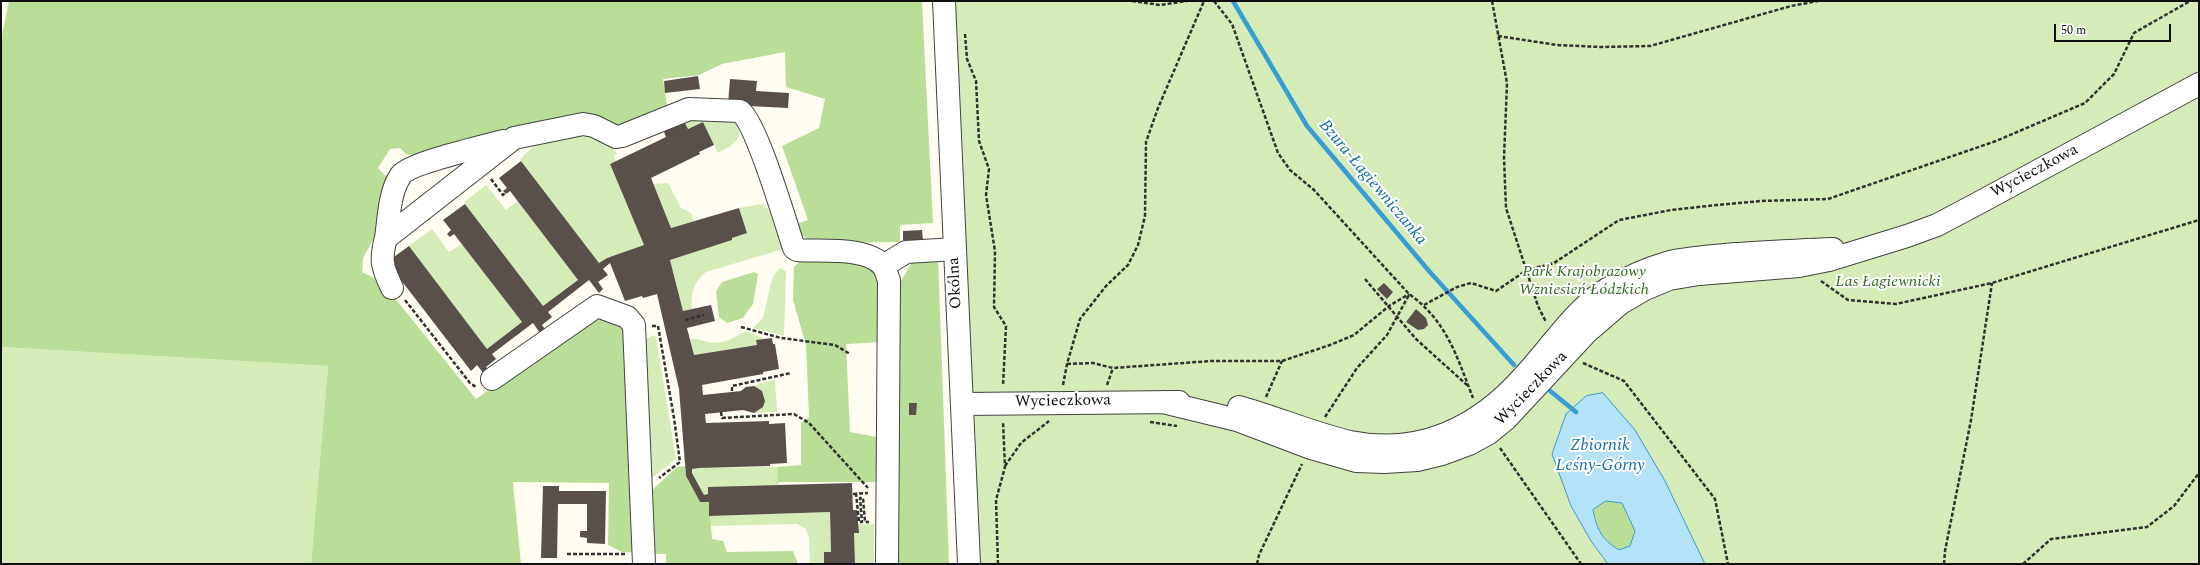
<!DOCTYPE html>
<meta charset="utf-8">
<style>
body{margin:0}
#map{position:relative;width:2200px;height:565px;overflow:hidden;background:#fffcf2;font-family:Spectral,serif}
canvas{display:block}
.frame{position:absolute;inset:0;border:2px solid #0f0f0f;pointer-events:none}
.scale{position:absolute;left:2054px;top:24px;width:117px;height:18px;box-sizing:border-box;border:2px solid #0f0f0f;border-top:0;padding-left:5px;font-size:12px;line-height:14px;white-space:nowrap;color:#0f0f0f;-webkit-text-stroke:3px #fff;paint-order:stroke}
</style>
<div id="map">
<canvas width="2200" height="565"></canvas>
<div class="frame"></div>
<div class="scale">50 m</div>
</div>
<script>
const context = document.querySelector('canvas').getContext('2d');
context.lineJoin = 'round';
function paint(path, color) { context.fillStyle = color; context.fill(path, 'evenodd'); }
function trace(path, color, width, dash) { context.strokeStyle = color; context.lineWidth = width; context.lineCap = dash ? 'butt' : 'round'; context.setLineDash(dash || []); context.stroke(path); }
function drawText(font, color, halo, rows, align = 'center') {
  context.font = font + ' Spectral,serif'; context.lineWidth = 4; context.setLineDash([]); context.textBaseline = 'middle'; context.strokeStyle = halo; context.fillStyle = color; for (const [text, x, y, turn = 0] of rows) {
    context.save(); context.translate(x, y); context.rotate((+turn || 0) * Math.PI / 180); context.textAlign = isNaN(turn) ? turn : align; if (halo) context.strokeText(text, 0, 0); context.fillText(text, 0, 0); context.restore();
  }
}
paint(new Path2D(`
 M 951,1 L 2199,1 L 2199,564 L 979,564 Z
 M 682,117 L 733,118 C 748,137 735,144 718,153 L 703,122 L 688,129 Z
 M 569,130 L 608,139 L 617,154 L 614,156 L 616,161 L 610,164 L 644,245 L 607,258 L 599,263 L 520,159 L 539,141 Z
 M 668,183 L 681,208 L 691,213 L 694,221 L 671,228 L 653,184 Z
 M 486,185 L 506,210 L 518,201 L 578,280 L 543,306 L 464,202 Z
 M 762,204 L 769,210 L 776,230 L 785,244 L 783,249 L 706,272 C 694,282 690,293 692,309 L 683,311 L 670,260 L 732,240 L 732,238 L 747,233 L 739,208 Z
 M 432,229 L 449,252 L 462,244 L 522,322 L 487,349 L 409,246 Z
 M 780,268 L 786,271 L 784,336 L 753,328 L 763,318 L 770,287 L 774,275 Z
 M 746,331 L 765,339 L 756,340 L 757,345 L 694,355 L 690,339 C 699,338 701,341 709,342 C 723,345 734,338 746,331 Z
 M 654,335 L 656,337 L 676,459 L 648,481 L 641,347 L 646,339 Z
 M 1,347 L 328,366 L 311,564 L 1,564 Z
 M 775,380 L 777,412 L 754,413 C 764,409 767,401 762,391 L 752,386 Z
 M 777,467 L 779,485 L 704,495 L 692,473 L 692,469 L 699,468 Z
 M 830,512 L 831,552 L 824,553 L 824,564 L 810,564 L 809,538 L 806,529 L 797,524 L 711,526 L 709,516 Z
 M 858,524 L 874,524 L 874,564 L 855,564 L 854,533 Z`), '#d6ecb8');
paint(new Path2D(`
 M 9,1 L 922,1 L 933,223 L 900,225 L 900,242 L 815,243 C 805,239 801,234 794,225 L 808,220 L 782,146 L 819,128 L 825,99 L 786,87 L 785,52 L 722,64 L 699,75 L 663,79 L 668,111 L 640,122 L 424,158 L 406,154 L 400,148 L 390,149 L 378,168 L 389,179 L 383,237 L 373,240 L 363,258 L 362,272 L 382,282 L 476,399 L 594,313 L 630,328 L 640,552 L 622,552 L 608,545 L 609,483 L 513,482 L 521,564 L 311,564 L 328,366 L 1,347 L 1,40 Z
 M 938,255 L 949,564 L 893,564 L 895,369 L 901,281 L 912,262 Z
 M 843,256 L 879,274 L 880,342 L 846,344 L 850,432 L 877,437 L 876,482 L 778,482 L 777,467 L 801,465 L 801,423 L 809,417 L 806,345 L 793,300 L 794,267 L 803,258 Z
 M 754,272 L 758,274 L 753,304 L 743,318 L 727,323 L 719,317 L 716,291 L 722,282 Z
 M 685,466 L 686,476 L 700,502 L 709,502 L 712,539 L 723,541 L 727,552 L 793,551 L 798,564 L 666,564 L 666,554 L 651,554 L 648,494 L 677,467 Z
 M 1606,501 L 1622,503 L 1635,531 L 1630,546 L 1619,550 C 1601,539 1598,529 1593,509 Z`), '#bade97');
const water = new Path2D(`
 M 1603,393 L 1635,430 L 1665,481 L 1705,564 L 1608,564 L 1591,541 L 1571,506 L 1552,454 L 1566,414 L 1586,396 ZM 1606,501 L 1622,503 L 1635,531 L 1630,546 L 1619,550 C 1601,539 1597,529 1593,510 Z`);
paint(water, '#b3e2f9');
trace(water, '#369dd5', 1);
trace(new Path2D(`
 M 1233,1 L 1307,126 L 1429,271 L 1514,365
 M 1549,390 L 1576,412`), '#369dd5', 4.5);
paint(new Path2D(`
 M 698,76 L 700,89 L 665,93 L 664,81 Z
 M 730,79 L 757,81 L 756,91 L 789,93 L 788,108 L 728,105 Z
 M 682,117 L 688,129 L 703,122 L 714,145 L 699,152 L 700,154 L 651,178 L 671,228 L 739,208 L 747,233 L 732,238 L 732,240 L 670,260 L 683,311 L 711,305 L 715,321 L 687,328 L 694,355 L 757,345 L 756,340 L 772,338 L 773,344 L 775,344 L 779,369 L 763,372 L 763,374 L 702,385 L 703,395 L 741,391 L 746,387 L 754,386 L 762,391 L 765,401 L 763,407 L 754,413 L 743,410 L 705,414 L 706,423 L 769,421 L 769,424 L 785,423 L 787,463 L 770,464 L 770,466 L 699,468 L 692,469 L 692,473 L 704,495 L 708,494 L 708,487 L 852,483 L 853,510 L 857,510 L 859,533 L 854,533 L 855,564 L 824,564 L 824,552 L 831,552 L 830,512 L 709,516 L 709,502 L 700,502 L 686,476 L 679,389 L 657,294 L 643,298 L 642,296 L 625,301 L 610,263 L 603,269 L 608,275 L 598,282 L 603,289 L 599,293 L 589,280 L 548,312 L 552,317 L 542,325 L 547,332 L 542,336 L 533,323 L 492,354 L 496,359 L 486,367 L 492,374 L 487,378 L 477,365 L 471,371 L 387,262 L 409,246 L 487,349 L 522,322 L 454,234 L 450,237 L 447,234 L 451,230 L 443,220 L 465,204 L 543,306 L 578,280 L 510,191 L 506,194 L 503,191 L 507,188 L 499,178 L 521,161 L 599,263 L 607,258 L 644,245 L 610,164 L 666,137 L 662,127 Z
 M 922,230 L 923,240 L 903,240 L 903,231 Z
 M 1384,283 L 1393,292 L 1387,299 L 1377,289 Z
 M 1416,309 L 1426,318 L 1428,325 L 1424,329 L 1418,330 L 1406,322 Z
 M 909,403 L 917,403 L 916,415 L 909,415 Z
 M 543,486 L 559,486 L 559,491 L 606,491 L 605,544 L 587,543 L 587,538 L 580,537 L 580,531 L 587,531 L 587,504 L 558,504 L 557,558 L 541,558 Z`), '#59504b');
const minor = new Path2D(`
 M 944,1 L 969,564
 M 386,238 C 389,218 389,192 401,175 C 410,163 485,146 503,141
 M 883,266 L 906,252 L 955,249
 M 392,288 C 382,267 380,260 386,238 L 514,138 L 583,124 L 594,126 L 616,137 L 622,136 L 689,109 L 740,111 C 757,124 785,221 794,248 L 797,250 C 820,252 868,246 883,266 C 886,270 887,276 889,280 L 887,564
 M 492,379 L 597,306 L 627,317 L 634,325 L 644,564
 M 1163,402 L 1237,420 L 1311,448 L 1356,461 L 1384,462 L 1417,460 L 1442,454 L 1469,444 L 1489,433 L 1506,419 L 1586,333 L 1621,303 L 1645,289 L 1669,279 L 1699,274 L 1799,266 L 1829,260 L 1907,236 L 1937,225 L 1973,206 L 2199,84
 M 962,404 L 1179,402
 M 1239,407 C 1275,417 1315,434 1350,442 C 1419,456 1478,428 1523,377 C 1548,351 1577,306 1609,288 C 1628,277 1649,268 1670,262 C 1692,257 1714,256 1736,254 C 1769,252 1801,250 1833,249`);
trace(minor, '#424242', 24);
trace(new Path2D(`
 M 1132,1 L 1160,5 L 1187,1
 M 1214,1 L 1232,24 L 1278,153 L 1290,170 L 1314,190 L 1409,294 C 1447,321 1457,357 1473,398
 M 1492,1 L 1507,83 L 1504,158 L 1506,208 L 1538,306 L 1546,322
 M 965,34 L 967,59 L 976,81 L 979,141 L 989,169 L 986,195 L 995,251 L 994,307 L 1006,326 L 1003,385
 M 1498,36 L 1557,45 L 1601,47 L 1650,46 L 1791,6 L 1818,1
 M 491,179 L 503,195 L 505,193
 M 1365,279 L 1416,339 L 1468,386
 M 1821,281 L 1848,300 L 1896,304 L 1992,283 L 2199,220
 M 405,300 L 470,383 L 476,387
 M 1424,305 L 1457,287 L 1471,283 L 1496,291 L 1527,270 L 1554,263 L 1619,220 L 1671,210 L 1717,205 L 1761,201 L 1828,199 L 1996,141 L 2085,103 L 2114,74 L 2134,33 L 2190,1
 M 685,320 L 704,315
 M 652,326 L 658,326 L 674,418 L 680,462 L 659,478
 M 741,327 L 781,338 L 835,345 L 850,354
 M 1583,363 L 1624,381 L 1715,499 L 1728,564
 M 1067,364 L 1093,363 L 1113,368 L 1211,361 L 1282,361 L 1330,345 L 1354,335 L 1389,306 L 1409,294
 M 1063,385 L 1067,364 L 1080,319 L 1106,286 L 1128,265 L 1138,245 L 1145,216 L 1146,142 L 1158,108 L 1204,1
 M 1107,385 L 1113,368
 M 732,391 L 732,386 L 791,373
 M 1266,397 L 1282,361
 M 721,412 L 722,418 L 794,414 L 809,423 L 868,488
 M 1325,417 L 1357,368 L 1387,335 L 1409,295
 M 1150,422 L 1177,426
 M 1500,448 L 1581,564
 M 1005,466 L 1021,443 L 1049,421
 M 856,493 L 859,522 L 862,522 L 860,498 L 863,498 L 865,522 L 869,522
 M 853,494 L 868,493
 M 567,554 L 626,554
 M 998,564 L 996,500 L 1005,467 L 1003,422
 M 1257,564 L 1259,555 L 1302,464
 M 1944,564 L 1945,551 L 1971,420 L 1992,283
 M 2023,564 L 2051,539 L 2147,527 L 2174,506 L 2199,473`), '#313131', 2.5, [4, 2]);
trace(minor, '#fff', 22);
drawText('16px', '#0f0f0f', '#fff', [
 ["Wycieczkowa",2035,172,-28],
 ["Okólna",956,283,-93],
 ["Wycieczkowa",1532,389,-46],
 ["Wycieczkowa",1063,402,-1]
]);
drawText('italic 16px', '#2f6c1b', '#fff', [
 ["Park Krajobrazowy",1584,273],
 ["Wzniesień Łódzkich",1584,291],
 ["Las Łagiewnicki",1888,283]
]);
drawText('italic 17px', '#106ea9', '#fff', [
 ["Bzura-Łagiewniczanka",1372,183,50],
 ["Zbiornik",1600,447],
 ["Leśny-Górny",1600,467]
]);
</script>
